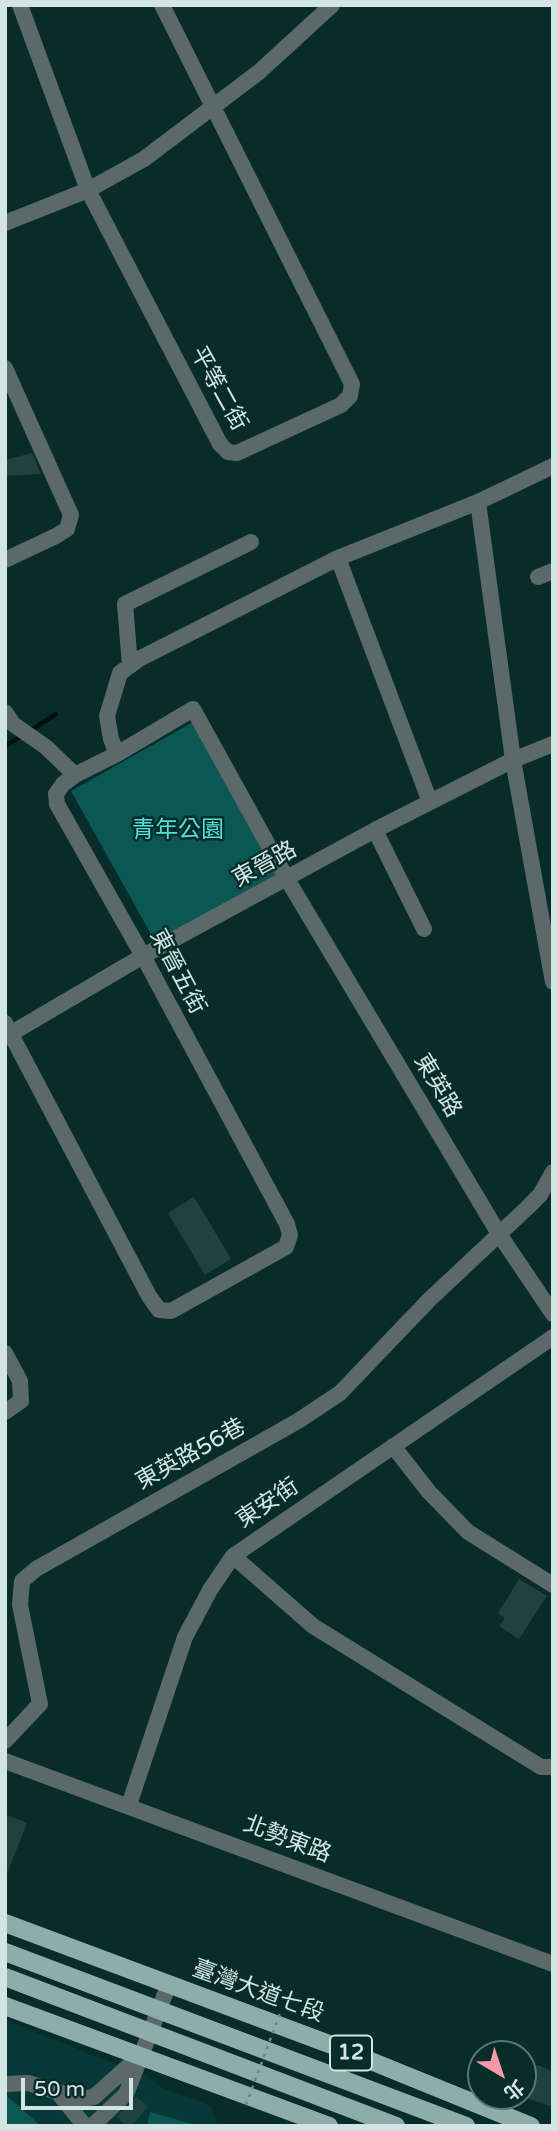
<!DOCTYPE html>
<meta charset="utf-8">
<style>
body{margin:0}
#map{position:relative;width:558px;height:2131px;overflow:hidden;background:#082c2a;font-family:"Varela Round","Noto Sans TC",sans-serif}
canvas{display:block}
.frame{position:absolute;inset:0;border:7px solid #d2e5e3;pointer-events:none}
.north{position:absolute;left:467px;top:2040px;width:70px;height:70px;box-sizing:border-box;background:#082c2a;border:2px solid #597674;border-radius:50%;rotate:141deg;font-size:19px;font-weight:700;line-height:28px;text-align:center;color:#d2e5e3}
.north::after{content:'';display:block;margin:auto;width:24px;height:32px;background:#f39aa9;clip-path:polygon(50% 0,100% 100%,50% 72%,0 100%)}
.scale{position:absolute;left:21px;top:2078px;width:112px;height:32px;box-sizing:border-box;border:4px solid #d2e5e3;border-top:0;padding-left:9px;font-size:21px;line-height:24px;white-space:nowrap;color:#d2e5e3;-webkit-text-stroke:5px #082c2a;paint-order:stroke}
</style>
<div id="map">
<canvas width="558" height="2131"></canvas>
<div class="frame"></div>
<div class="north">北</div>
<div class="scale">50 m</div>
</div>
<script>
const context = document.querySelector('canvas').getContext('2d');
context.lineJoin = 'round';
function paint(path, color) { context.fillStyle = color; context.fill(path, 'evenodd'); }
function trace(path, color, width, dash) { context.strokeStyle = color; context.lineWidth = width; context.lineCap = dash ? 'butt' : 'round'; context.setLineDash(dash || []); context.stroke(path); }
function drawText(font, color, halo, rows, align = 'center') {
  context.font = font + ' "Varela Round","Noto Sans TC",sans-serif'; context.lineWidth = 5; context.setLineDash([]); context.textBaseline = 'middle'; context.strokeStyle = halo; context.fillStyle = color; for (const [text, x, y, turn = 0] of rows) {
    context.save(); context.translate(x, y); context.rotate((+turn || 0) * Math.PI / 180); context.textAlign = isNaN(turn) ? turn : align; if (halo) context.strokeText(text, 0, 0); context.fillText(text, 0, 0); context.restore();
  }
}
paint(new Path2D(`
 M 5,2020 L 149,2077 L 163,2088 L 211,2106 L 218,2126 L 5,2126 Z`), '#053836');
paint(new Path2D(`
 M 200,718 L 286,872 L 157,945 L 71,791 Z
 M 6,2095 L 41,2126 L 5,2126 Z
 M 150,2112 L 196,2125 L 197,2126 L 147,2126 Z`), '#0a5753');
trace(new Path2D(`
 M 30,731 L 56,714
 M 5,746 L 22,736`), '#030f0e', 4.5);
paint(new Path2D(`
 M 32,453 L 41,474 L 5,476 L 5,460 Z
 M 194,1197 L 231,1259 L 205,1275 L 168,1213 Z
 M 519,1579 L 547,1596 L 519,1639 L 499,1626 L 505,1618 L 498,1613 Z
 M 5,1814 L 27,1823 L 6,1876 L 5,1876 Z
 M 538,2065 L 553,2072 L 553,2107 L 523,2097 L 523,2079 L 526,2070 Z
 M 136,2097 L 148,2106 L 132,2126 L 127,2126 L 117,2117 Z`), '#20423f');
trace(new Path2D(`
 M 20,5 L 88,190 L 220,444 L 228,452 L 237,453 L 341,405 L 350,396 L 352,384 L 162,5
 M 5,223 L 88,190 L 144,159 L 259,72 L 332,5
 M 5,368 L 71,515 L 67,529 L 56,536 L 5,560
 M 478,502 L 513,760 L 553,982
 M 338,558 L 430,802
 M 538,577 L 553,571
 M 130,666 L 125,604 L 251,542
 M 5,712 L 13,724 L 46,747 L 75,775
 M 117,754 L 111,739 L 107,716 L 120,673 L 139,659 L 338,558 L 478,502 L 553,466
 M 375,830 L 424,929
 M 5,1023 L 149,1296 L 159,1310 L 171,1311 L 286,1247 L 290,1235 L 287,1224 L 143,956 L 57,804 L 56,794 L 63,784 L 75,775 L 117,754 L 193,709 L 287,879 L 499,1234 L 553,1314
 M 5,1037 L 143,956 L 375,830 L 513,760 L 553,744
 M 5,1353 L 20,1381 L 21,1401 L 5,1412
 M 393,1446 L 429,1492 L 468,1532 L 553,1585
 M 233,1556 L 313,1626 L 541,1767 L 553,1767
 M 5,1741 L 40,1704 L 20,1605 L 22,1581 L 36,1569 L 298,1421 L 340,1393 L 429,1300 L 527,1208 L 540,1195 L 553,1172
 M 5,1761 L 553,1964
 M 129,1805 L 185,1637 L 210,1590 L 233,1556 L 553,1337
 M 5,2084 L 28,2083 L 81,2099 L 94,2097 L 134,2061
 M 59,2094 L 85,2126
 M 92,2126 L 126,2094 L 169,1984`), '#5b6968', 16);
trace(new Path2D(`
 M 5,1923 L 329,2044 L 531,2126
 M 5,1952 L 466,2126
 M 5,1977 L 396,2126
 M 5,2006 L 329,2126`), '#8eadaa', 18);
trace(new Path2D(`
 M 246,2105 L 280,2013`), '#6d8987', 2.5, [3.5, 5]);
for (const [x, y, w] of [
 [351,2053,42]
]) { const box = new Path2D(); box.roundRect(x - w / 2, y - 17.5, w, 35, 5); context.fillStyle = '#082c2a'; context.fill(box); trace(box, '#d2e5e3', 2); }
drawText('bold 21px', '#d2e5e3', null, [
 ["12",351,2053]
]);
drawText('23px', '#d2e5e3', '#082c2a', [
 ["平等二街",218,389,61],
 ["東晉路",265,865,-29],
 ["東晉五街",177,972,62],
 ["東英路",437,1086,59],
 ["東英路56巷",191,1455,-29],
 ["東安街",268,1504,-34],
 ["北勢東路",287,1840,21],
 ["臺灣大道七段",258,1992,20]
]);
drawText('23px', '#4fe2d9', '#082c2a', [
 ["青年公園",178,831]
]);
</script>
